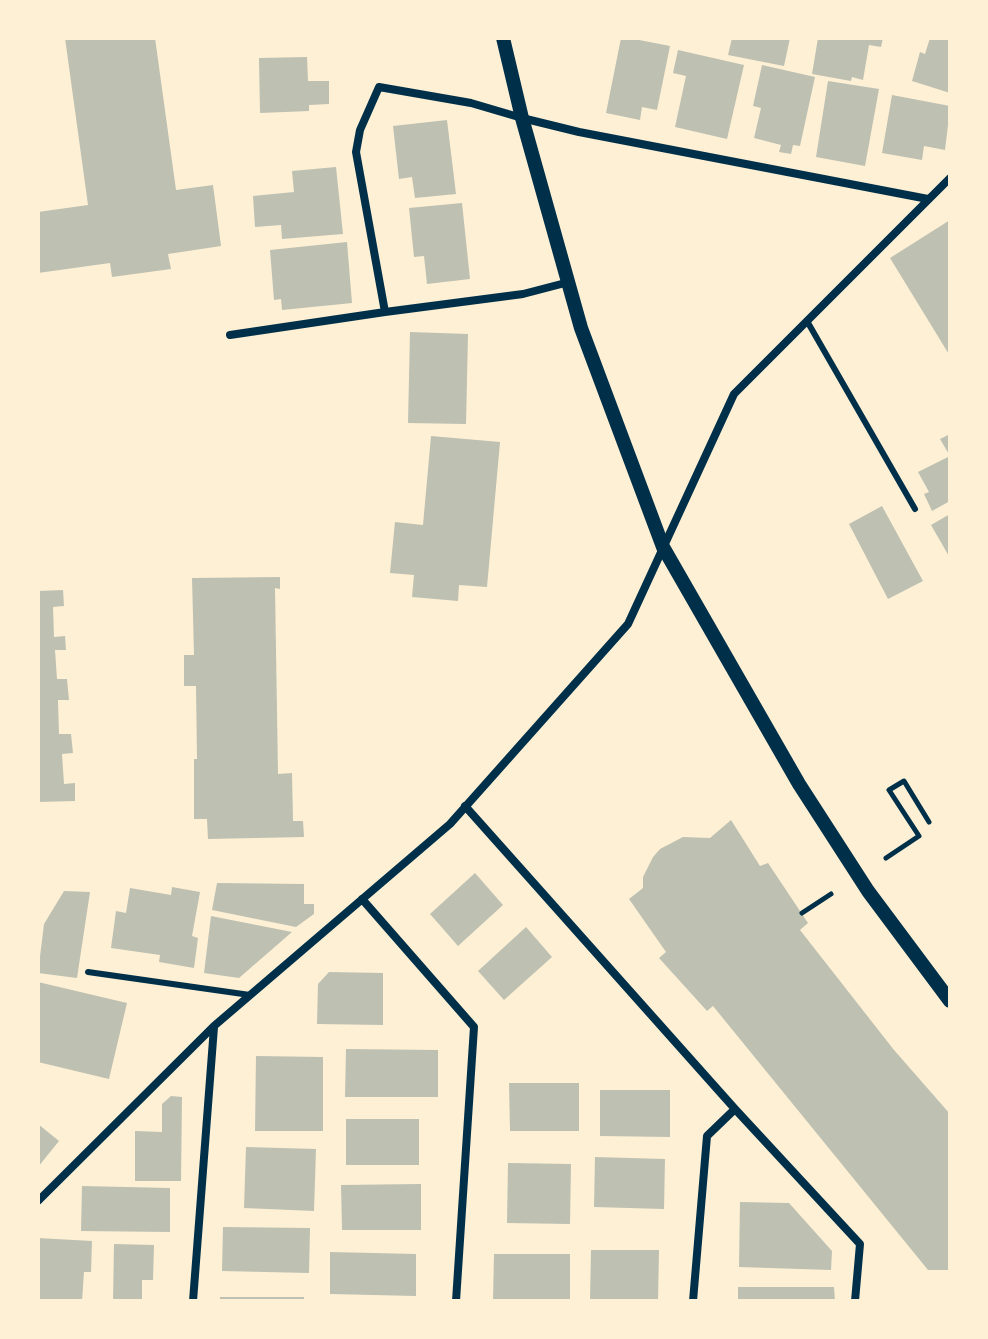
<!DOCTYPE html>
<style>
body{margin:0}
#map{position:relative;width:988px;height:1339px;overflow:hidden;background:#fdf0d5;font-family:"Sofia Sans Condensed",sans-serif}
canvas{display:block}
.frame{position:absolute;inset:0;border:40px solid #fdf0d5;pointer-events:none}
</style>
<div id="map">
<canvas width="988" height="1339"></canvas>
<div class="frame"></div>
</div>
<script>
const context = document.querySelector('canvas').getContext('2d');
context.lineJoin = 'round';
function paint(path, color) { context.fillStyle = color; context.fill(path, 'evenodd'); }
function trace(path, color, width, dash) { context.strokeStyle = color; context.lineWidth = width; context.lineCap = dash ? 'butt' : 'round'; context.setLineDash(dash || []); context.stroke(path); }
paint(new Path2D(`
 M 65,38 L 155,38 L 176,190 L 213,185 L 221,246 L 168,254 L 171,269 L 112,277 L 110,263 L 38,273 L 38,212 L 88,205 Z
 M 621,38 L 629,38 L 670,46 L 657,110 L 642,107 L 640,120 L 606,113 Z
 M 732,38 L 790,38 L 784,66 L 728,55 Z
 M 818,38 L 883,38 L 881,47 L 869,45 L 863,80 L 852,77 L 851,81 L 812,74 Z
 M 930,38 L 950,38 L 950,93 L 912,81 L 920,52 L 925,54 Z
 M 678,50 L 744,65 L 727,139 L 675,127 L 686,76 L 673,73 Z
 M 307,57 L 308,81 L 329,81 L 329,104 L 309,105 L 309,111 L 260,113 L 259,58 Z
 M 762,65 L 815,77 L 800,146 L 793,145 L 791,154 L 779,152 L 781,145 L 754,138 L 761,108 L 753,106 Z
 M 828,81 L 879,89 L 865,166 L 816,157 Z
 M 892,95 L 950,106 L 950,126 L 948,125 L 945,150 L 924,146 L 922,160 L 882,153 Z
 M 447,120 L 456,194 L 415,198 L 412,177 L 399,179 L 393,126 Z
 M 336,167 L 343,234 L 282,239 L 281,225 L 255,227 L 253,196 L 294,192 L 292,171 Z
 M 462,203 L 470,279 L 427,284 L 424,256 L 414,257 L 409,208 Z
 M 950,220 L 950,356 L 890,258 Z
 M 347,242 L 352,303 L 282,310 L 281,299 L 274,300 L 270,250 Z
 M 410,332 L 468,334 L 466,424 L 408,423 Z
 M 950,434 L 950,501 L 932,511 L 924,494 L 929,492 L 918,472 L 950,456 L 940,439 Z
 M 431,436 L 500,442 L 487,587 L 459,585 L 458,601 L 412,597 L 414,575 L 390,573 L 395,522 L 423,525 Z
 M 882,506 L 923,581 L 888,599 L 849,524 Z
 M 950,514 L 950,558 L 931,525 Z
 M 280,577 L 280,589 L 275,588 L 278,774 L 292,773 L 293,821 L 303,821 L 304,837 L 208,839 L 207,819 L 194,819 L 194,759 L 197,759 L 196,686 L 184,686 L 184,655 L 194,655 L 192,578 Z
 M 63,590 L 64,606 L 53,607 L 54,637 L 65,636 L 66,650 L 55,650 L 57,679 L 67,679 L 69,700 L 58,700 L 59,734 L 71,734 L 73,753 L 62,754 L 64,784 L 75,783 L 75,801 L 38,802 L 38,591 Z
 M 731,820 L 760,866 L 768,863 L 808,923 L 800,930 L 894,1050 L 950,1114 L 950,1270 L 928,1270 L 713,1006 L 707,1011 L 659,958 L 666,952 L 629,899 L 643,888 L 643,877 L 653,857 L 660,849 L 683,837 L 710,838 Z
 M 475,873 L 503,905 L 458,946 L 430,914 Z
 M 217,883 L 304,884 L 304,904 L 314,904 L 314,914 L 296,927 L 212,910 Z
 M 172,887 L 200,892 L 192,936 L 198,938 L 194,968 L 159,962 L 160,955 L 111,948 L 116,911 L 126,913 L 130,888 L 171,895 Z
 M 64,891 L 90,892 L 77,978 L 38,973 L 44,924 Z
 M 211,916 L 292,932 L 239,978 L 204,973 Z
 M 526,927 L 552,957 L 504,1000 L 478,971 Z
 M 329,972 L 383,973 L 383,1025 L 317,1024 L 318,984 Z
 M 38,982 L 127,1003 L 109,1079 L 38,1062 Z
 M 346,1049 L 438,1050 L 438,1097 L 345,1097 Z
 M 256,1056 L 323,1057 L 323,1131 L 255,1131 Z
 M 509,1083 L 579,1083 L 579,1131 L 510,1131 Z
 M 600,1090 L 670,1090 L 670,1137 L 600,1136 Z
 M 171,1096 L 182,1097 L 181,1181 L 135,1181 L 135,1131 L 162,1132 L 162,1104 Z
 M 346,1119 L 419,1119 L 419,1165 L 346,1165 Z
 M 38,1124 L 59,1141 L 38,1167 Z
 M 246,1147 L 316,1149 L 314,1211 L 244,1208 Z
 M 595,1157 L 665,1159 L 664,1209 L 594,1207 Z
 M 508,1163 L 571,1164 L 570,1224 L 507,1223 Z
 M 421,1184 L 421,1230 L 342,1230 L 341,1185 Z
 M 82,1186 L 170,1188 L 170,1232 L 81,1231 Z
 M 740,1202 L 789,1203 L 832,1251 L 831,1270 L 739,1267 Z
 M 223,1227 L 310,1228 L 309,1273 L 222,1271 Z
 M 38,1238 L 92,1241 L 91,1272 L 84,1272 L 82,1301 L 38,1301 Z
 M 114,1244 L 154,1245 L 153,1280 L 142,1280 L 142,1301 L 113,1301 Z
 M 591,1250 L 659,1250 L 658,1301 L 590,1300 Z
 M 330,1252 L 416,1254 L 416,1296 L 330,1294 Z
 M 494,1254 L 570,1254 L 570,1301 L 493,1301 Z
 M 738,1287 L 834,1287 L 835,1301 L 738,1301 Z
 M 220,1297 L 304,1297 L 304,1301 L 220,1301 Z`), '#bec0b2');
trace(new Path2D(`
 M 886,858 L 919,836 L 889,790 L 904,781 L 929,822
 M 802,913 L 831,894`), '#003049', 5);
trace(new Path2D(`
 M 807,321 L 915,509
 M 88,972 L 250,995`), '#003049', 6);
trace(new Path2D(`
 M 385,312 L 356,152 L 360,130 L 379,87 L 471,103 L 522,118 L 579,132 L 928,199
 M 230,335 L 385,312 L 523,294 L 569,282
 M 465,806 L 735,1109 L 860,1244 L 855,1301
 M 362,899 L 474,1027 L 456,1301
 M 38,1201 L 214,1026 L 450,824 L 628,624 L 734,394 L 950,178
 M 193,1301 L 214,1027
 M 693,1301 L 707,1136 L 735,1109`), '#003049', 8);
trace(new Path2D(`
 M 503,38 L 522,118 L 581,328 L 663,547 L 799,784 L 868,891 L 950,1001`), '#003049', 14);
</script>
